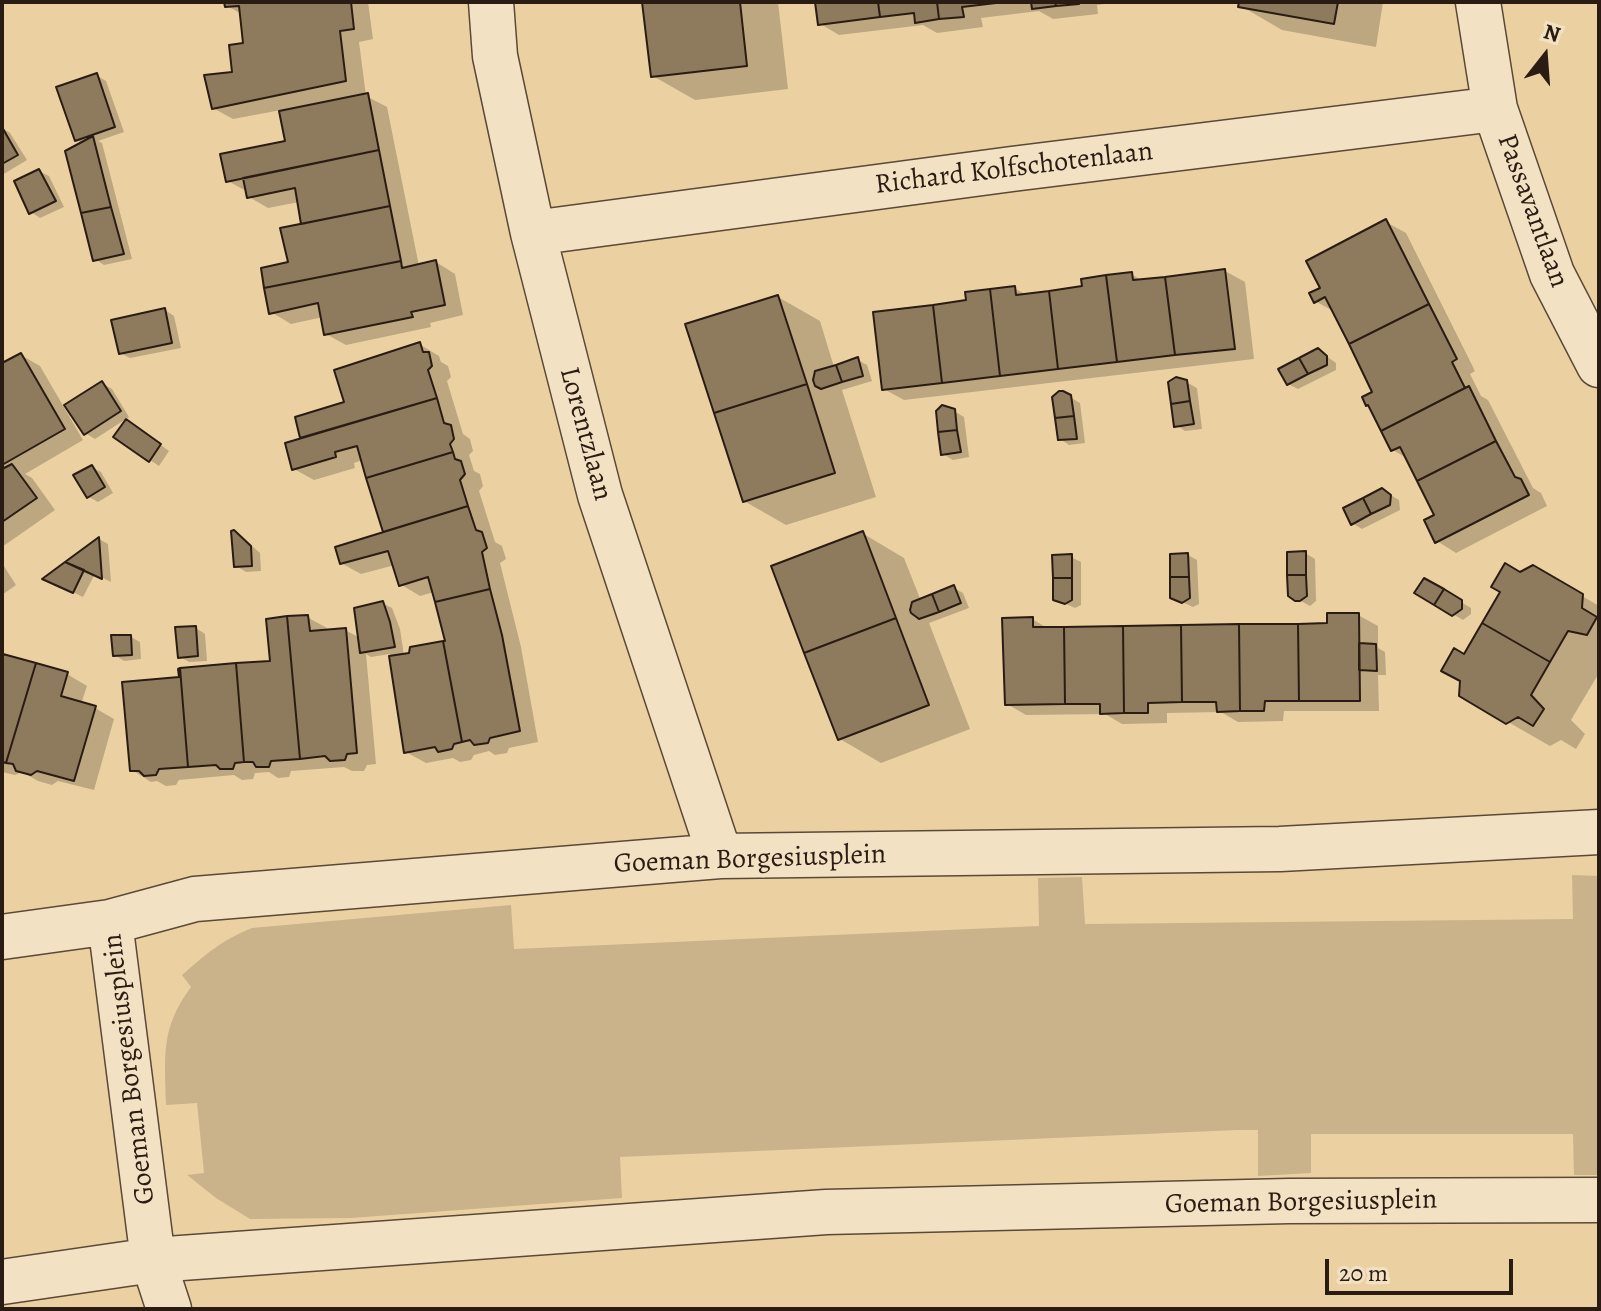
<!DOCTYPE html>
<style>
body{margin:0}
#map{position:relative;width:1601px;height:1311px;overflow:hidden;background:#ebd1a2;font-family:Alegreya,serif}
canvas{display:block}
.frame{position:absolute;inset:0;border:4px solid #2a1c13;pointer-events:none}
.north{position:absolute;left:1505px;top:16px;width:80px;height:80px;-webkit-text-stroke:6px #f2e1c3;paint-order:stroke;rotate:17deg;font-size:22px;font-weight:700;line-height:32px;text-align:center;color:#2a1c13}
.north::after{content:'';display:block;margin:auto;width:28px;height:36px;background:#2a1c13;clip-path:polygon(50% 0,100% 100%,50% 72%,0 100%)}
.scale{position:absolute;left:1325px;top:1259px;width:188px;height:36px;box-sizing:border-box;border:4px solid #2a1c13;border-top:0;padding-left:10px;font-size:24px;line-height:28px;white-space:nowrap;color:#2a1c13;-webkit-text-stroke:6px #f2e1c3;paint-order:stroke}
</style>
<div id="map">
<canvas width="1601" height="1311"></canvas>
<div class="frame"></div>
<div class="north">N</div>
<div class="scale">20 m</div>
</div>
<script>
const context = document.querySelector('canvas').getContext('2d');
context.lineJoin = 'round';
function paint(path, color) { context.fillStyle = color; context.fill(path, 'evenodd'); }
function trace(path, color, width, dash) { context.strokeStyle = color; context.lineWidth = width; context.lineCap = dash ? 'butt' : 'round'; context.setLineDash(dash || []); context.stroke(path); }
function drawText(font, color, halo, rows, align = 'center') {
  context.font = font + ' Alegreya,serif'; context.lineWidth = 8; context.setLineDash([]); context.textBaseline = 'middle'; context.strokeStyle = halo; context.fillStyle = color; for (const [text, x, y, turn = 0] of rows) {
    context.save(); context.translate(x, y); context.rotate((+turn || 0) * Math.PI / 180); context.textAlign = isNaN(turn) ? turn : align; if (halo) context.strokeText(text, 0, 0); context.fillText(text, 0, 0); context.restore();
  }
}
paint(new Path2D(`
 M 1572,875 L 1599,876 L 1599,1175 L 1574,1175 L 1573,1134 L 1311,1134 L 1311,1173 L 1258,1176 L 1258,1130 L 1237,1130 L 620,1157 L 622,1198 L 351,1218 L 250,1219 L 216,1198 L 187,1175 L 204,1173 L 197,1103 L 166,1105 C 165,1056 160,1029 191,987 L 182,975 C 206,954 222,940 252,928 L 511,905 L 514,949 L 1039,926 L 1038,878 L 1082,877 L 1085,924 L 1573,919 Z`), '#cab28a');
paint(new Path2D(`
 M 226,2 L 368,2 L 373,39 L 359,42 L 366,96 L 387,107 L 419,266 L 436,262 L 455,274 L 463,315 L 430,323 L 431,327 L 346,345 L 326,334 L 323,317 L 291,324 L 271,312 L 304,225 L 299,202 L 268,208 L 249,197 L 248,192 L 228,181 L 287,142 L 281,110 L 233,119 L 213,108 L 234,73 L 246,45 L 242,14 L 227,6 Z
 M 644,2 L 778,2 L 788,89 L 695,100 L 653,76 Z
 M 817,2 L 1121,2 L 1097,5 L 1098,14 L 1053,19 L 1039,11 L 981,18 L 983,27 L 937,33 L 923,25 L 839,35 L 819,23 Z
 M 1241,2 L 1383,2 L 1376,47 L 1282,30 L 1241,6 Z
 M 96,75 L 106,81 L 124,132 L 98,141 L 102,143 L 132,259 L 104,265 L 95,259 L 83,143 L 76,140 Z
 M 2,128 L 10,133 L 27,160 L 2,175 Z
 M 39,171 L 49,176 L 64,207 L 40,218 L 31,212 Z
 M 1386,222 L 1406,233 L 1475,371 L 1470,374 L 1481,396 L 1488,400 L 1533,488 L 1541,493 L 1547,506 L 1456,553 L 1437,541 L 1437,516 L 1408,459 L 1393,450 L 1372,407 L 1367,405 L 1375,393 L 1335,312 L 1315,301 L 1323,289 Z
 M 1225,271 L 1245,282 L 1254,359 L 904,400 L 884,389 L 968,302 L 1014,288 L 1027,295 L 1084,288 L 1131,274 L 1143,281 Z
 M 778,297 L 820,321 L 834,367 L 858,360 L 867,365 L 872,381 L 842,390 L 876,497 L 786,525 L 744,501 Z
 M 165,310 L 174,316 L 181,348 L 130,358 L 120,353 Z
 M 419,344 L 439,356 L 441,362 L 448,366 L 451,377 L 447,381 L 463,434 L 470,439 L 473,451 L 469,455 L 474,471 L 480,474 L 483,486 L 479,491 L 495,542 L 502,546 L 506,559 L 500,563 L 521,647 L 538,742 L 509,748 L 507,753 L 495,755 L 489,751 L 474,755 L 471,760 L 460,762 L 453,758 L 426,763 L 406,752 L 390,654 L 371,657 L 366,654 L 376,764 L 367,765 L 364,771 L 352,771 L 344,767 L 291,771 L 289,777 L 278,778 L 269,772 L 255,773 L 253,779 L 242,780 L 234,775 L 179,780 L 176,785 L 166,786 L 157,781 L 151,782 L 132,770 L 181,679 L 272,662 L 307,617 L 327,628 L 327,632 L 345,630 L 360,638 L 382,603 L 392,608 L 400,629 L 404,656 L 447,642 L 434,592 L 420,596 L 400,584 L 395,565 L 361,574 L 341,563 L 385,533 L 363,460 L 354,463 L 355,468 L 314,480 L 294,469 L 303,440 L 297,418 L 346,404 Z
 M 1318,350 L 1336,363 L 1336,370 L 1298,389 L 1288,384 Z
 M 21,355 L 40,366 L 83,440 L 25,474 L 32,478 L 55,510 L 2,547 L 2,366 Z
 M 1186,382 L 1197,388 L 1202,429 L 1185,431 L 1176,425 Z
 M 102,383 L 112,389 L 129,417 L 95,439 L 85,433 Z
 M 1063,393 L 1080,403 L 1085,443 L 1069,445 L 1060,439 Z
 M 954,411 L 964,417 L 969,457 L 953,460 L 943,454 Z
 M 136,427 L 169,451 L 159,466 L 150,460 Z
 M 92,467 L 101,472 L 113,493 L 98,502 L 89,497 Z
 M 1382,490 L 1399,500 L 1400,510 L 1362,529 L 1352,523 Z
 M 233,532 L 243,538 L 260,553 L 261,571 L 246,572 L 236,566 Z
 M 862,533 L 904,558 L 921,601 L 954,588 L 963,593 L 969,608 L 929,623 L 970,729 L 881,763 L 840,739 Z
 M 99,539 L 108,544 L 111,582 L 95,574 L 83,597 L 54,583 Z
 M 1305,553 L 1315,559 L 1316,601 L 1310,606 L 1290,595 Z
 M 1188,555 L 1197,560 L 1199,604 L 1193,607 L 1182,602 Z
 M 1071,557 L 1081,562 L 1081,605 L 1075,608 L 1055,599 Z
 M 2,563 L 16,585 L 2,595 Z
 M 1533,567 L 1599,606 L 1599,673 L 1571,720 L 1585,734 L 1576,749 L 1561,740 L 1550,746 L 1461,695 L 1465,656 L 1520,574 Z
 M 1424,580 L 1471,608 L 1471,614 L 1463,620 L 1417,593 Z
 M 1358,615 L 1378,626 L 1378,648 L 1385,652 L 1386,675 L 1378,675 L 1379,711 L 1284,711 L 1283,721 L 1238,722 L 1221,712 L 1167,713 L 1167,723 L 1122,724 L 1105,714 L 1026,715 L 1007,704 L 1032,619 L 1049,629 L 1329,625 Z
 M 196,628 L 205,634 L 207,661 L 189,662 L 179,656 Z
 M 131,637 L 140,642 L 141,659 L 124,661 L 115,655 Z
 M 5,656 L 67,674 L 87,686 L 81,704 L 95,708 L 114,719 L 94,790 L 58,781 L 52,785 L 38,781 L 22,772 L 15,775 L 2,772 L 2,666 Z`), '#0003');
const building = new Path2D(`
 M 224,2 L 351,2 L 354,29 L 340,31 L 346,81 L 212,109 L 204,75 L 232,72 L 229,45 L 243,43 L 239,6 L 225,7 Z
 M 642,2 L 740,2 L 747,66 L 651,77 Z
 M 815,2 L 878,2 L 880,17 L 818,25 Z
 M 878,2 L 937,2 L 939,19 L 915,23 L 914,13 L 880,17 Z
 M 937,2 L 996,2 L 996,3 L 962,7 L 964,17 L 939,19 Z
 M 1031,2 L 1055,2 L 1056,6 L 1032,9 Z
 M 1055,2 L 1079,2 L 1079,4 L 1056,6 Z
 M 1239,2 L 1338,2 L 1334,24 L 1238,7 Z
 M 97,73 L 115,127 L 75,141 L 56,87 Z
 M 368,93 L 379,150 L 226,182 L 220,154 L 285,141 L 279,111 Z
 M 2,127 L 18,155 L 2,164 Z
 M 93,136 L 111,207 L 81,213 L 65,151 Z
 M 379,150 L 390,206 L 301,224 L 295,188 L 247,198 L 243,178 Z
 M 39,169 L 56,201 L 29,214 L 14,181 Z
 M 390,206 L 401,261 L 264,288 L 261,268 L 288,262 L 280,228 Z
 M 111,207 L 124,254 L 93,261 L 81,213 Z
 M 1386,219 L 1429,304 L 1349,344 L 1325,297 L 1314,303 L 1309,293 L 1320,288 L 1306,261 Z
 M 436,260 L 445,305 L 411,312 L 413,317 L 324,335 L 318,303 L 269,314 L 264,288 L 401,261 L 402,268 Z
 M 1225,269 L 1235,349 L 1175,355 L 1165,277 Z
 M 1132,272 L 1133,280 L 1165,277 L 1175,355 L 1117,362 L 1106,275 Z
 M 1106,275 L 1117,362 L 1058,369 L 1049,291 L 1082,286 L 1081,279 Z
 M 1015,286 L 1016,295 L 1049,291 L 1058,369 L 1000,376 L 990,289 Z
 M 990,289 L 1000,376 L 942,383 L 933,305 L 966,300 L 965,292 Z
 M 778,295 L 807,384 L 714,413 L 685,324 Z
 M 1429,304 L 1457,359 L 1452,362 L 1465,388 L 1381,431 L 1368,405 L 1366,406 L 1362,397 L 1372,392 L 1349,344 Z
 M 933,305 L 942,383 L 882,390 L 873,312 Z
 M 165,308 L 172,343 L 119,354 L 111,320 Z
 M 420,342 L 423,352 L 429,352 L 432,366 L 428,370 L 437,398 L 300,438 L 295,417 L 344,402 L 334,370 Z
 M 1318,348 L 1327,356 L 1327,365 L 1308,374 L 1299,358 Z
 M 21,353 L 65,429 L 2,465 L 2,363 Z
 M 858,357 L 863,376 L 842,382 L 836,365 Z
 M 1299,358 L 1308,374 L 1287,385 L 1278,369 Z
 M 836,365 L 842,382 L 821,389 L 815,386 L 813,380 L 815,371 Z
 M 1176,377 L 1187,380 L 1190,401 L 1171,404 L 1168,382 Z
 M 102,381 L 121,411 L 84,435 L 64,405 Z
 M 807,384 L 835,473 L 743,502 L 714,413 Z
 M 1469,386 L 1496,441 L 1417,481 L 1400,447 L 1391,451 L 1381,431 Z
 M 1059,391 L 1063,391 L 1071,395 L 1074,416 L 1055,418 L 1052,397 Z
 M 437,398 L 444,423 L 451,425 L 454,439 L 450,444 L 453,452 L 366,478 L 357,446 L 335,452 L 336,457 L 292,470 L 285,443 Z
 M 1190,401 L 1194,424 L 1174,427 L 1171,404 Z
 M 942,405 L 955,409 L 957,430 L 938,432 L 936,411 Z
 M 1074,416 L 1077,439 L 1058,440 L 1055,418 Z
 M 126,419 L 161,444 L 149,462 L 113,437 Z
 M 957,430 L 961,452 L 941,455 L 938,432 Z
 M 1496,441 L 1515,477 L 1521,479 L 1529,495 L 1435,543 L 1424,520 L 1434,515 L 1417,481 Z
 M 453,452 L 455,459 L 461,461 L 465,474 L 460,480 L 468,506 L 383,532 L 366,478 Z
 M 12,464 L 37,498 L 2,522 L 2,469 Z
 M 92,465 L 105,487 L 87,498 L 73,475 Z
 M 1382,488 L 1391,495 L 1390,505 L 1371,514 L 1363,498 Z
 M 1363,498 L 1371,514 L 1351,525 L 1343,508 Z
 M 468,506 L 476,530 L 482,532 L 487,548 L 482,552 L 490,589 L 435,602 L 428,577 L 399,586 L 388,551 L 340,564 L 335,547 Z
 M 234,530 L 251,546 L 252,566 L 234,567 L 231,531 Z
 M 863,531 L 896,618 L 804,653 L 771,566 Z
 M 99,537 L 102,579 L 65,562 Z
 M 1306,551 L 1306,575 L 1287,575 L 1287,552 Z
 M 1188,553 L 1189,577 L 1170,577 L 1170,554 Z
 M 1072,554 L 1072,578 L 1053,578 L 1052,555 Z
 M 65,562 L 84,570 L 73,593 L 42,579 Z
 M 1505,563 L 1520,572 L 1533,565 L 1583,594 L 1582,608 L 1597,617 L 1587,635 L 1568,631 L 1550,662 L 1482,623 L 1500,592 L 1491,587 Z
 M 1287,575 L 1306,575 L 1307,596 L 1300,601 L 1295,601 L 1288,596 Z
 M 1170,577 L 1189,577 L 1190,598 L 1182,603 L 1170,598 Z
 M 1053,578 L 1072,578 L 1072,600 L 1065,604 L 1053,600 Z
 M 1424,578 L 1444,589 L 1434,605 L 1414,593 Z
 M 954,585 L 961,603 L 939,612 L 932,594 Z
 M 490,589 L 502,635 L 520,731 L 490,738 L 488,743 L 474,745 L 470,740 L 462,742 L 443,641 L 445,641 L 435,602 Z
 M 1444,589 L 1462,600 L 1462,609 L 1452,616 L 1434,605 Z
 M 932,594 L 939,612 L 919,619 L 911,613 L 910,610 L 912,602 Z
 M 383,601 L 390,622 L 395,647 L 360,653 L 354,608 Z
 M 1327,613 L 1359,613 L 1360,701 L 1299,701 L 1298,624 L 1327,623 Z
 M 308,615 L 310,631 L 346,628 L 357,753 L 347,754 L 345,760 L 330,761 L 325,756 L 300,759 L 287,616 Z
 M 287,616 L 300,759 L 271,761 L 269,767 L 256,767 L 253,762 L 244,762 L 236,663 L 270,661 L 266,619 Z
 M 1033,617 L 1033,627 L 1064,627 L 1065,704 L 1005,705 L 1002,618 Z
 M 896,618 L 929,705 L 838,740 L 804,653 Z
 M 1482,623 L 1550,662 L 1531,695 L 1544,709 L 1533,726 L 1518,717 L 1506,724 L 1459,696 L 1460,681 L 1441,671 L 1454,648 L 1464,654 Z
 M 1239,624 L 1298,624 L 1299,701 L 1265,701 L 1264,711 L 1240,711 Z
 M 1239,624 L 1240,711 L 1217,712 L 1216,702 L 1182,702 L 1181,625 Z
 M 1181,625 L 1182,702 L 1148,703 L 1148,713 L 1124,713 L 1123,626 Z
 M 196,626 L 198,656 L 178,658 L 175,627 Z
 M 1123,626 L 1124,713 L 1100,714 L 1100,704 L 1065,704 L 1064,627 Z
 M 111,635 L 131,635 L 132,655 L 113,656 Z
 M 443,641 L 462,742 L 454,744 L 452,749 L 438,752 L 435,747 L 404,753 L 389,656 L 409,653 L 410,647 Z
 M 1359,643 L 1376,644 L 1377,671 L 1359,670 Z
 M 3,654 L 36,663 L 6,763 L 2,762 Z
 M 36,663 L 68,672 L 61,696 L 96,706 L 74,781 L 37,771 L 31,775 L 16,771 L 13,764 L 6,763 Z
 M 236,663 L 244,762 L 235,763 L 233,769 L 220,769 L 216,765 L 188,767 L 180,668 Z
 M 180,668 L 188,767 L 159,769 L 156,775 L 144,776 L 139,771 L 130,771 L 122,682 L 179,677 L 178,669 Z`);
paint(building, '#8e7a5d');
trace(building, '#2a1c13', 2);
const street = new Path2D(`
 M 491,2 L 495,56 L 533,233 L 600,495 L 720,856
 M 1478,2 L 1495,109 L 1552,274 L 1599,365
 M 533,233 L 1012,169 L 1495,109
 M 1599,832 L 1280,849 L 720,856 L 195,899 L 110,922 L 153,1260 L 826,1212 L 1289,1201 L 1599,1200
 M 2,937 L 110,922
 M 2,1282 L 153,1260 L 169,1309`);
trace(street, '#5a4937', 47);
trace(street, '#f2e1c3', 44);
drawText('28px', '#2a1c13', '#f2e1c3', [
 ["Richard Kolfschotenlaan",1014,169,-7],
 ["Passavantlaan",1532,211,70],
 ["Lorentzlaan",585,434,75],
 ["Goeman Borgesiusplein",750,860,-2],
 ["Goeman Borgesiusplein",130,1069,-97],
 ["Goeman Borgesiusplein",1301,1203,-1]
]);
</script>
